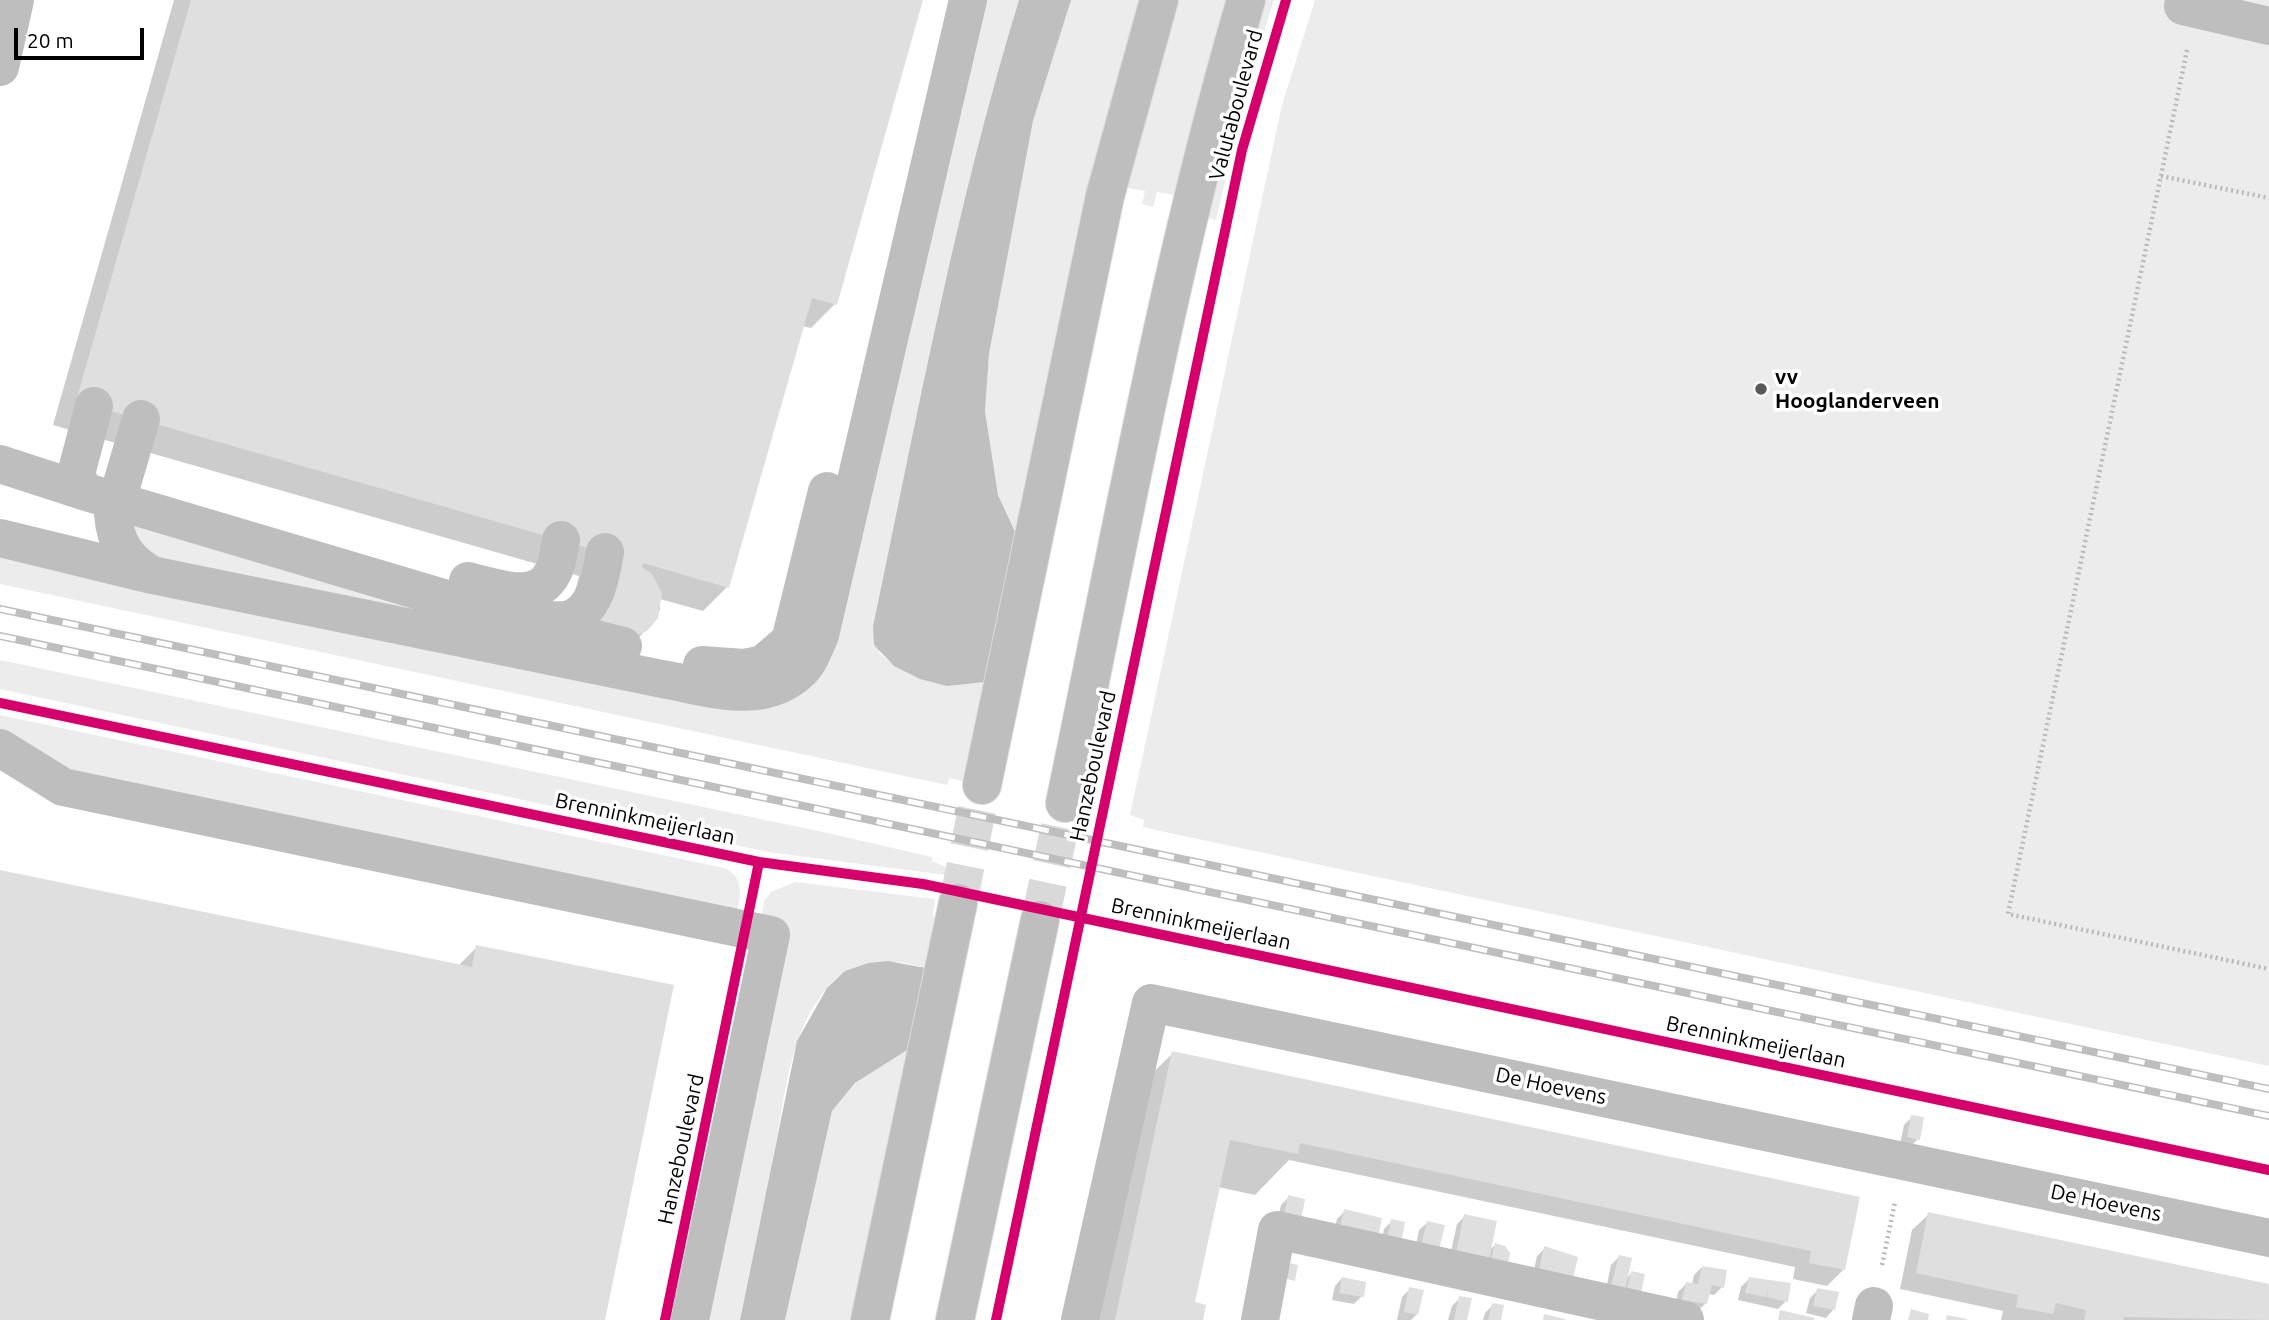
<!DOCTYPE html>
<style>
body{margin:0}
#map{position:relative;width:2269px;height:1320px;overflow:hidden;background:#fff;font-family:Ubuntu,sans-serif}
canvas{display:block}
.scale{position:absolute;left:14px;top:28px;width:130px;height:32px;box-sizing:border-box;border:4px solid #000;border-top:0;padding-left:9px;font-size:21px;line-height:24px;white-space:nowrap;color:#000;-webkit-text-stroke:5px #fff;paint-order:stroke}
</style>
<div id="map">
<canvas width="2269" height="1320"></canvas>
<div class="scale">20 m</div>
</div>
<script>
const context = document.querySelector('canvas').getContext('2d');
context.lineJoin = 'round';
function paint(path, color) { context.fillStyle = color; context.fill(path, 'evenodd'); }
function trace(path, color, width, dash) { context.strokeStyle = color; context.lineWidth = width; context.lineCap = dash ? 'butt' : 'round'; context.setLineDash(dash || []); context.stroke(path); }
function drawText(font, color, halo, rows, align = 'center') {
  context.font = font + ' Ubuntu,sans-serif'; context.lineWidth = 7; context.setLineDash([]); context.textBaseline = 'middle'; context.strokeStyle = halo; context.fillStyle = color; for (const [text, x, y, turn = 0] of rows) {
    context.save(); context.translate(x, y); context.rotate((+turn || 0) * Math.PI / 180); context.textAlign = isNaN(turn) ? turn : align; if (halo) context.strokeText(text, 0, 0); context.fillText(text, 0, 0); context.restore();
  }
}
paint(new Path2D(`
 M 985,0 L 1019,0 C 953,214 918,434 879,653 C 913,683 941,686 985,682 L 966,782 L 950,778 L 947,785 L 0,584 L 0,554 L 778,697 Z
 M 1071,0 L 1148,0 L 1018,538 L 998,495 L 985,411 L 989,354 L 1033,121 Z
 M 1171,0 L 1235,0 L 1181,196 L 1157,192 L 1153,207 L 1142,204 L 1145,191 L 1122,187 Z
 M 1255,0 L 1274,0 L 1247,85 L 1216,220 L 1203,217 Z
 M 1315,0 L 2269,0 L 2269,1066 L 1165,832 L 1143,827 L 1144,820 L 1130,815 L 1282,105 Z
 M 127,521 L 511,629 L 148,558 Z
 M 0,660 L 823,832 L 932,857 L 932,861 L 948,868 L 946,875 L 768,852 L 0,689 Z
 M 0,715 L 724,868 C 746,877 740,898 736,917 L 77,777 L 0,736 Z
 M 795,882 L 935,899 L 933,916 L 936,917 L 926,968 C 892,957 853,958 828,987 C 789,1031 785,1098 774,1153 C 763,1208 751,1264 740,1320 L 689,1320 L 764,901 L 771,892 Z
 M 909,1049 L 851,1320 L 785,1320 L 832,1111 L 855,1083 Z`), '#ececec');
paint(new Path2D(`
 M 1019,0 L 1071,0 L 1033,121 L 989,354 L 985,411 L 998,495 L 1018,538 L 985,682 L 947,686 L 920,679 L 894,666 L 874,645 L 873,627 C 917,417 956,205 1019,0 Z
 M 888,961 L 926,968 L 909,1049 L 855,1083 L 832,1111 L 785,1320 L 740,1320 L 797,1041 L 827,988 L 845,971 L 868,963 Z`), '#bfbfbf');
paint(new Path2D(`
 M 174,0 L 921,0 L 835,304 L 811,328 L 802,326 L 727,587 L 703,611 L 660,599 L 660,610 L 646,630 L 621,655 L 565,631 L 579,576 L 53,425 Z
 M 0,871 L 458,966 L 477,947 L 603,1320 L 0,1320 Z
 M 1173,1053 L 1858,1199 L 1844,1269 L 1827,1286 L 1793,1279 L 1795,1267 L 1289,1160 L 1255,1195 L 1218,1187 L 1192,1304 L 1201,1320 L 1084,1320 L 1131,1094 Z
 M 1912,1117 L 1918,1139 L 1910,1147 L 1900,1144 L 1904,1125 Z
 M 1289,1197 L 1303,1200 L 1277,1223 L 1281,1205 Z
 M 1345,1211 L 1376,1236 L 1333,1236 L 1337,1219 Z
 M 1929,1214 L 2269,1286 L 2269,1320 L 2001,1320 L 2003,1311 L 1900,1289 L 1912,1230 Z
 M 1465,1216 L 1488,1252 L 1495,1245 L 1506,1263 L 1449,1260 L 1457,1224 Z
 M 1392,1221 L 1403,1224 L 1380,1248 L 1384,1229 Z
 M 1427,1223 L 1430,1257 L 1414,1254 L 1419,1230 Z
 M 1545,1248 L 1576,1258 L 1532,1279 L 1537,1256 Z
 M 1619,1257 L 1625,1279 L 1632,1273 L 1639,1292 L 1605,1294 L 1611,1265 Z
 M 1702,1267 L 1722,1287 L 1714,1295 L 1708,1294 L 1706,1303 L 1698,1311 L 1675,1308 L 1678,1292 L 1686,1284 L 1692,1285 L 1694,1275 Z
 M 1342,1278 L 1362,1296 L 1354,1304 L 1332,1300 L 1335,1286 Z
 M 1749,1279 L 1789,1284 L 1786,1301 L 1778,1309 L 1738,1300 L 1741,1287 Z
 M 1410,1289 L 1417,1314 L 1411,1320 L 1397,1320 L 1402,1297 Z
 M 1818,1290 L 1833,1310 L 1826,1318 L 1806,1313 L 1810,1298 Z
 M 1460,1298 L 1465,1320 L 1448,1320 L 1452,1306 Z
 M 1493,1305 L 1499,1320 L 1483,1320 L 1485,1313 Z`), '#0003');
paint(new Path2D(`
 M 191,0 L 923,0 L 837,305 L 812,298 L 729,588 L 643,563 L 642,567 L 652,574 L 662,593 L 658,618 L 647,631 L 631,637 L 602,630 L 589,593 L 602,552 L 76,401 Z
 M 0,870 L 472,967 L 476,945 L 674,985 L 605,1320 L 0,1320 Z
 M 1172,1051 L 1860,1197 L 1845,1270 L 1809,1263 L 1811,1251 L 1300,1143 L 1298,1154 L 1230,1140 L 1195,1302 L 1206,1305 L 1203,1320 L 1115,1320 Z
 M 1911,1115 L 1924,1117 L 1920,1140 L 1907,1137 Z
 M 1288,1195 L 1305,1199 L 1301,1220 L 1284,1216 Z
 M 1344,1209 L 1382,1218 L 1378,1237 L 1340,1228 Z
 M 1928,1212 L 2269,1284 L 2269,1320 L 2124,1317 L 2123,1320 L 2084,1320 L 2086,1310 L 2056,1303 L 2053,1314 L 2016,1307 L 2018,1295 L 1916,1273 Z
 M 1464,1214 L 1497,1221 L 1489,1260 L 1456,1253 Z
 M 1391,1219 L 1405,1222 L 1401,1243 L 1387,1240 Z
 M 1427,1221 L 1445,1225 L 1439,1250 L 1421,1246 Z
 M 1495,1243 L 1505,1246 L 1510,1253 L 1508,1264 L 1491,1261 Z
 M 1544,1246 L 1578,1257 L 1573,1279 L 1539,1271 Z
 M 1619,1255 L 1632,1258 L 1625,1290 L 1611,1286 Z
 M 1286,1262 L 1298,1265 L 1295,1281 L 1283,1278 Z
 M 1702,1266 L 1727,1270 L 1724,1288 L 1712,1285 L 1707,1304 L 1682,1300 L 1686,1282 L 1698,1284 Z
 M 1631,1271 L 1645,1274 L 1641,1293 L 1627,1290 Z
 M 1342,1277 L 1366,1282 L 1364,1297 L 1339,1293 Z
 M 1749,1277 L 1791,1283 L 1788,1302 L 1767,1297 L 1768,1288 L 1766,1297 L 1745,1293 Z
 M 1409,1287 L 1424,1290 L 1418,1315 L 1404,1312 Z
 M 1817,1288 L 1839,1292 L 1835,1310 L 1813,1306 Z
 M 1459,1296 L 1472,1298 L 1467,1320 L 1454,1320 Z
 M 1492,1303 L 1504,1305 L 1501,1320 L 1488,1320 Z
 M 1911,1309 L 1929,1314 L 1928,1320 L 1908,1320 Z
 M 1780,1310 L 1815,1318 L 1814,1320 L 1778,1320 Z
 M 1544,1314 L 1565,1319 L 1565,1320 L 1543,1320 Z
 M 1947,1315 L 1967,1319 L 1966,1320 L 1946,1320 Z`), '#dfdfdf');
trace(new Path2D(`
 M 958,903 L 982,785
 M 1040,920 L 1065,803`), '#d9d9d9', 38, [38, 19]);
const major = new Path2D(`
 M 982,785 L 1105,196 L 1159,0
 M 1065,803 C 1121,535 1169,263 1246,0
 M 870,1320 L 958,903
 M 955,1320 L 1040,920`);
trace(major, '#dbdbdb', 40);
trace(new Path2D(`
 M 2187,50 L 2008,914 L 2269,969
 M 2161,176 L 2269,198
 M 1882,1265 L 1895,1202`), '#b9b9b9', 4.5, [2, 3.5]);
trace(new Path2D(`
 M 2184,0 L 2183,6 L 2269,26
 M 0,67 L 15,0
 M 94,406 L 76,474 L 83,491 L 514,619 L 623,646
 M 141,419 L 113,514 C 115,543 127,561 152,575
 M 0,464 L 83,491
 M 0,538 L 152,575 L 662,679 C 709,687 763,708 802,669 C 810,661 815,646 820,635 L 968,0
 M 468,581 C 495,587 537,605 553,572 C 558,563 559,550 561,540
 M 537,619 C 547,619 561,622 570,619 C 596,610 601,575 605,552
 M 702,665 L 744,668 L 763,664 L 790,641 L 827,491
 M 0,748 L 63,787 L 771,935 L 690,1320
 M 1080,1320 L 1151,1003 L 2269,1238
 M 1260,1320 L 1277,1230 L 1685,1320
 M 1871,1320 L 1874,1306`), '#bebebe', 38);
trace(major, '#bebebe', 38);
const rail = new Path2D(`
 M 0,609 L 2269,1089
 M 0,636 L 2269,1116`);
trace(rail, '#bebebe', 8);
trace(rail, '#fff', 5, [16]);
trace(new Path2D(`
 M 0,703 L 759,862 L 923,884 L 2269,1170
 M 665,1320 L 759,862
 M 996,1320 L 1242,150 L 1286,0`), '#d6006c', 10);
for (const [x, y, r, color] of [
 [1761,389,7,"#595959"]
]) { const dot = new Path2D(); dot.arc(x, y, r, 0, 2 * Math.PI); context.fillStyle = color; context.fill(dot); trace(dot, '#fff', 2.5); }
drawText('21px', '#000', '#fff', [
 ["Valutaboulevard",1236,105,-75],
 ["Hanzeboulevard",1093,766,-78],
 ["Brenninkmeijerlaan",645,819,12],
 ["Brenninkmeijerlaan",1201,924,12],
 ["Brenninkmeijerlaan",1756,1042,12],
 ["De Hoevens",1551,1086,12],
 ["Hanzeboulevard",681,1149,-78],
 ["De Hoevens",2106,1203,12]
]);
drawText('bold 21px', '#000', '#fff', [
 ["vv",1775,377],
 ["Hooglanderveen",1775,401]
], 'left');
</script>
